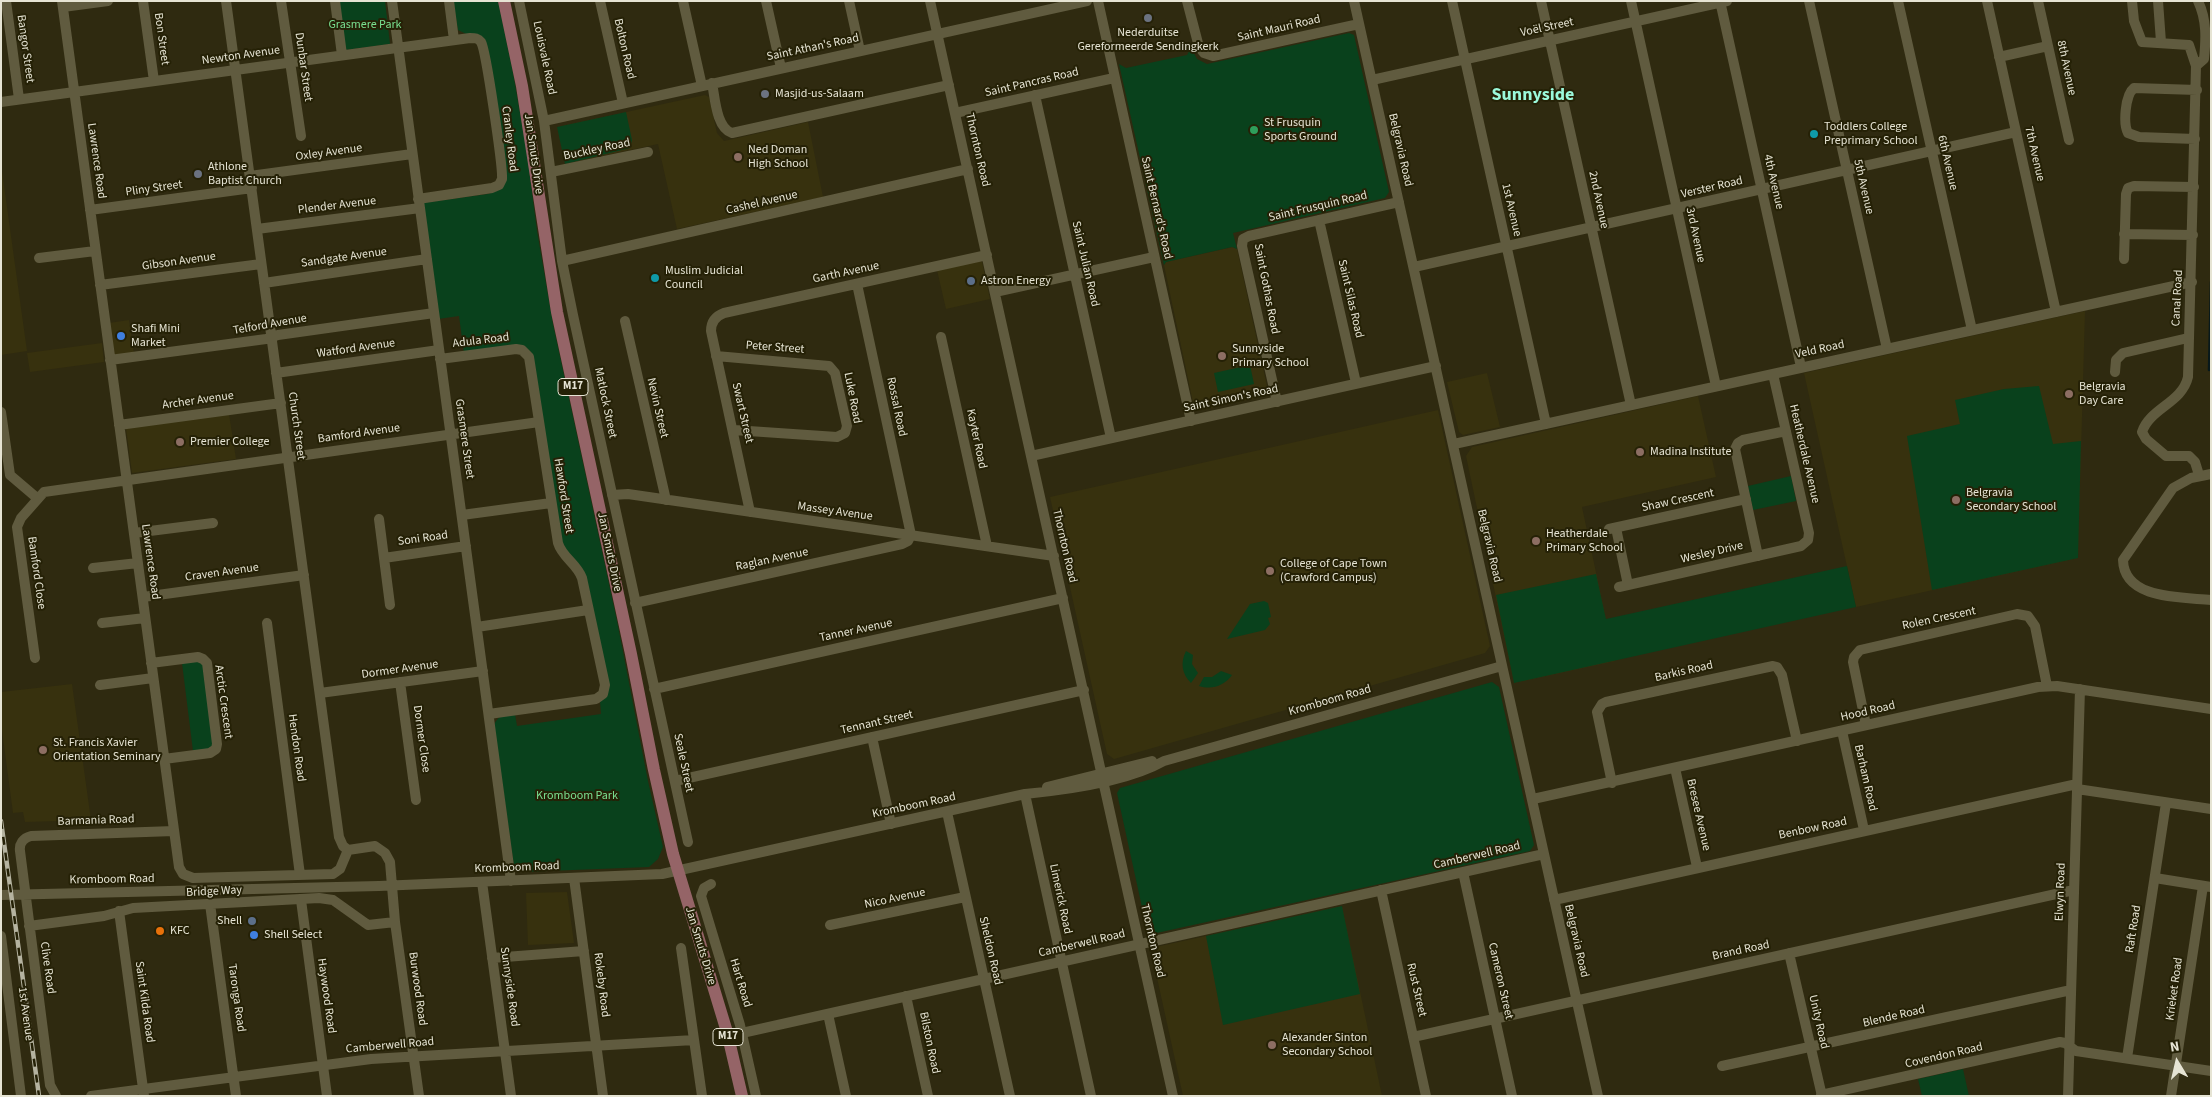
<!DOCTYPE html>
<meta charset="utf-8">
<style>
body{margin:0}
#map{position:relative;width:2212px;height:1097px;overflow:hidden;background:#2f2a10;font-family:"Source Sans 3",sans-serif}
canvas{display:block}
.frame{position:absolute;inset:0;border:2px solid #e6e4d4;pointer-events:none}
.north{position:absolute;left:2152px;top:1037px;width:50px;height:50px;-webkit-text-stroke:4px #252106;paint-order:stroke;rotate:351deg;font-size:14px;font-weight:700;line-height:20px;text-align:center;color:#e6e4d4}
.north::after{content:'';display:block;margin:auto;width:18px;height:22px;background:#e6e4d4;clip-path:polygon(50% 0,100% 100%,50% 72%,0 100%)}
</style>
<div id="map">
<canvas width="2212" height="1097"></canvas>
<div class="frame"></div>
<div class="north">N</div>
</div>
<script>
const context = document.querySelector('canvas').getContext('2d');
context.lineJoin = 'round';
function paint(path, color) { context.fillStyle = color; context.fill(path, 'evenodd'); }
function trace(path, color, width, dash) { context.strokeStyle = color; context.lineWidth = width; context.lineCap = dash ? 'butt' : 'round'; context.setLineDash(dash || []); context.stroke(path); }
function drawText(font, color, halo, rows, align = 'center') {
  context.font = font + ' "Source Sans 3",sans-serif'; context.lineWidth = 4; context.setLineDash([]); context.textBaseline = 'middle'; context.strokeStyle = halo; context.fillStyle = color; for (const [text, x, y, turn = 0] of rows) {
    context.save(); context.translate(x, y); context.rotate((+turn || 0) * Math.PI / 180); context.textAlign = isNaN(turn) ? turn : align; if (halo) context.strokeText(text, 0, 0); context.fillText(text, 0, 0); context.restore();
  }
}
paint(new Path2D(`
 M 705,95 L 709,97 L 717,133 L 724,141 L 808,122 L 823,197 L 677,229 L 658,144 L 565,164 L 557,127 Z
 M 1,164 L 27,351 L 1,355 Z
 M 1233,247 L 1237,249 L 1268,391 L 1265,396 L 1197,411 L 1194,407 L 1164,265 L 1166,262 Z
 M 980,261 L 982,262 L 990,299 L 946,309 L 937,270 Z
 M 2085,311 L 2078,558 L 1856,607 L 1804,373 Z
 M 129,320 L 134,354 L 114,355 L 109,323 Z
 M 102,343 L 104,362 L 30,372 L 27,353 Z
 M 1487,373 L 1500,427 L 1463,435 L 1459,432 L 1447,382 Z
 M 1698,396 L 1716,477 L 1582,507 L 1615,661 L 1514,683 L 1466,456 L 1472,447 Z
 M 1438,410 L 1490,646 L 1485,653 L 1114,759 L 1107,754 L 1050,497 Z
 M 229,414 L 236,459 L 132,473 L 126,428 Z
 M 72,684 L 91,820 L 25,822 L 23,812 L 13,813 L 1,723 L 1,692 Z
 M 567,892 L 574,943 L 528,945 L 526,893 Z
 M 1342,906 L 1382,1096 L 1183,1096 L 1152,955 L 1156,947 Z`), '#37310e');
paint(new Path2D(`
 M 338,1 L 385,1 L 390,44 L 345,50 Z
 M 453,1 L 498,1 L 513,73 L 526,147 L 537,231 L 553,324 L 617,621 L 648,781 L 663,847 L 658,859 L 649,867 L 522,872 L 514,866 L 494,726 C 497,715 505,715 515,714 L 517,726 L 601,714 L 600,701 L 603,699 L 586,580 L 563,548 L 531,352 L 525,347 L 464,353 L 459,316 L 438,319 L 422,203 L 488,194 L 501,189 L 485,43 L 458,30 Z
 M 1349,33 L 1354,35 L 1389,192 L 1385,198 L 1233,233 L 1237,249 L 1232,247 L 1166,262 L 1164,265 L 1119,64 L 1126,68 L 1187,55 L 1191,48 L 1197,59 L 1207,64 Z
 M 626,112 L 632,140 L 630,148 L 565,164 L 557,127 Z
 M 1250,365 L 1254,384 L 1218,392 L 1214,373 Z
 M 2039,386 L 2053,444 L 2081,441 L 2078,558 L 1932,590 L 1907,436 L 1960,424 L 1955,400 L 2004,389 Z
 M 1791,476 L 1796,501 L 1753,510 L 1748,486 Z
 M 1847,566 L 1856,607 L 1514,683 L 1496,595 L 1596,574 L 1606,619 Z
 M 1264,601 L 1268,603 L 1271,617 L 1268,618 L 1270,624 L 1265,630 L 1227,639 L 1250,604 Z
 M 1186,651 L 1193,655 L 1192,664 L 1198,673 L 1191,683 C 1182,674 1180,663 1186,651 Z
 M 197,661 L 203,664 L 213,745 L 209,749 L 193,751 L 182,663 Z
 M 1221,671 L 1232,675 C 1224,686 1212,690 1199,686 L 1204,677 L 1212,677 Z
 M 1492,682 L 1499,687 L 1534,845 L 1530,851 L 1152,934 L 1147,930 L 1117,793 L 1120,788 Z
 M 1342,906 L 1360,994 L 1223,1025 L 1206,936 Z
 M 1963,1069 L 1969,1096 L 1922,1096 L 1918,1079 Z`), '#09411c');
trace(new Path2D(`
 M 2210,1 L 2211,2
 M 2209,370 L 2211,282`), '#08191b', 2.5);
trace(new Path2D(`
 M 6,1 L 19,99
 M 62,1 L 179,867 L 183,874 L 193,878 L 333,874 L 340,869 L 348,850
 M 143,1 L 154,81
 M 226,1 L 339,837 L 343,846 L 348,850
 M 281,1 L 301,136
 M 335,1 L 342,55
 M 392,1 L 511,881
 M 449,1 L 454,40
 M 519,1 L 544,121 L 562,261 L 573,315 L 688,842
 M 600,1 L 623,103
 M 683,1 L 702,86
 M 766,1 L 781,68
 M 849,1 L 860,51
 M 930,1 L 1173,1096
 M 1098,1 L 1191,421
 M 1187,1 L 1199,47 L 1204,53 L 1213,56 L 1359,24
 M 1354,1 L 1598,1096
 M 1452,1 L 1546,424
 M 1541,1 L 1631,405
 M 1631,1 L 1716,386
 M 1720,1 L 1801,367
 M 1809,1 L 1887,349
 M 1898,1 L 1972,330
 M 1987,1 L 2056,312
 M 2038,1 L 2069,140
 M 2132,1 L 2134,21 L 2142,42 L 2189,45 L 2196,66 L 2188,377 C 2182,403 2150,408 2142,432 L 2146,439 L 2166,456 L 2189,456 L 2195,462 L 2199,475
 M 2158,1 L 2161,42
 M 63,7 L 108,1
 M 1999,57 L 2048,46
 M 2196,66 L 2204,59 C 2206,39 2207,20 2198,1
 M 1372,80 L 1727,1
 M 712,83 C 715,97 716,128 732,133 L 949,85
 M 1035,95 L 1111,438
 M 1,102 L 470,38 C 475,38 478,38 481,42 C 486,50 503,167 502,179 L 499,185 L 492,188 L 418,199
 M 955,113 L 1114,78
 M 544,121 L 1087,1
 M 2195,139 L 2139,137 L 2128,133 C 2123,124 2125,95 2134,88 L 2197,90
 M 551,172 L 648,152
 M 250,176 L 412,154
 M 90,210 L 252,188
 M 1319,220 L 1356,383
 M 257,229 L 420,208
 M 2124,234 L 2193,235
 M 39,258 L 95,251
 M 2124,259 L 2126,194 L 2128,188 L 2134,186 L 2194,187
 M 562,261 L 968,169
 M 1414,267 L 2016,132
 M 264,283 L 427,259
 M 100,285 L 261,264
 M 995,292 L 1154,257
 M 625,321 L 666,500
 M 941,337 L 987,546
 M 716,356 L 829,366 L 835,373 L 847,426 L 845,433 L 837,437 L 734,430
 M 440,359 L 516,349 L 522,350 L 529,357 L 558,543 C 562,557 577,564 582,578 L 605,685 L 603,694 L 596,699 L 489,714
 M 110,360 L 266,339 L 278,335 L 434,313
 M 2115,372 L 2116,360 L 2123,353 L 2188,338
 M 276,373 L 439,350
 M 1277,402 L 1242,246 L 1243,239 L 1249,236 L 1399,202
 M 1,412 L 10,475 L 37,498
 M 119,425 L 281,403
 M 1454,444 L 2192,282
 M 1031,456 L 1436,366
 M 2211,474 L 2191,478 L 2173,488 L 2123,560 C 2124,600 2182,597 2211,600
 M 612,495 L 628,494 L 1054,556
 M 750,512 L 711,331 C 711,322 716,316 724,313 L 987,255
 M 462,515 L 551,503
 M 379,519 L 390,605
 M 1616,528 L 1628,585
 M 1609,529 L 1746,499
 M 134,533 L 213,523
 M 1758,556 L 1735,449 L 1738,443 L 1743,440 L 1786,431
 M 384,558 L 466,546
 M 93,568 L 138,563
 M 1619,587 L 1801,546 L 1808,540 L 1809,533 L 1773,374
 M 143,597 L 304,575
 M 635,603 L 902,544 L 908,541 L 911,535 L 857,284
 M 102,623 L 145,618
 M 267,623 L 300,875
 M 477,627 L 588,610
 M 35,658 L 17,527 L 21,518 L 44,492 L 539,422
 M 151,663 L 198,657 L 203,659 L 207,663 L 217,744 L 216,749 L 210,753 L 164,759
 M 400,682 L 416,800
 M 100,685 L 153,678
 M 654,689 L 1063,598
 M 320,693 L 483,671
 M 1866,725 L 1853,662 L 1854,657 L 1860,650 L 2017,614 L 2028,616 L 2035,626 L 2047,686
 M 1842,731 L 1864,830
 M 872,737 L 891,824
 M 1675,768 L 1697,867
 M 675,781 L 1084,690
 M 1612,783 L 1597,712 L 1602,704 L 1606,702 L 1773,666 L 1777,667 L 1782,675 L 1797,741
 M 1047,787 L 1152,761
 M 2077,789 L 2211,809
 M 1025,794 L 1091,1096
 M 1533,799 L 2038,687 L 2057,686 L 2211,709
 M 947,812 L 1010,1096
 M 348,850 L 375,846 L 385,853 L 390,862 L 395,922 L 419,1096
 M 1463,872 L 1512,1096
 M 574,878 L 603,1096
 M 2155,878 L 2211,887
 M 482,882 L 511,1096
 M 711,884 L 704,888 L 701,896 L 740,1025 L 756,1096
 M 1381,890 L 1426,1096
 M 1,895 L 379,886 L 662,874 L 1025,794 C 1067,790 1127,782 1164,761 L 1502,666
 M 301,900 L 327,1096
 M 1554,900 L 2077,784
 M 210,904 L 236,1096
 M 119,911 L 144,1096
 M 830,925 L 965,897
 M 29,926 L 104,916 L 133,908 L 319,898 L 333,900 L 368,925 L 395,922
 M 1,936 L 21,1096
 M 681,948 L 702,1096
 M 1789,953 L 1822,1096
 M 492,958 L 584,951
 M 906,996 L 928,1096
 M 828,1014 L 846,1096
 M 742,1033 L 1544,854
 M 1413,1037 L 2074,890
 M 2127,1058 L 2166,803
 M 1722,1066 L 2071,990
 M 1821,1095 L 2060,1042 L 2065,1043 L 2076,1051 L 2211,1071
 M 56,1096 L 50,1085 L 20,851 C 19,844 23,838 31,836 L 174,831
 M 91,1096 L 371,1059 L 694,1040
 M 2068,1096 L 2080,689
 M 2171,1096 L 2203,886`), '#605b3f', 10);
trace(new Path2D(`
 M 504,1 L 522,86 L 557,312 L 631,654 L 654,770 L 673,854 L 727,1032 L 742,1096`), '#956467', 12);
const rail = new Path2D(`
 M 1,821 L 39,1096`);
trace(rail, '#b5b3a0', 4.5);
trace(rail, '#252106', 2.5, [8]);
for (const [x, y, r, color] of [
 [1148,18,5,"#6b7280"],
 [765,94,5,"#6b7280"],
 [1254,130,5,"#2e9e5b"],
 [1814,134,5,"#0f9aa8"],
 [738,157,5,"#8d6e63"],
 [198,174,5,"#6b7280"],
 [655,278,5,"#0f9aa8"],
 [971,281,5,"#5c6f8a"],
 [121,336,5,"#3f7fe0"],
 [1222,356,5,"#8d6e63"],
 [2069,394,5,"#8d6e63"],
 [180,442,5,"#8d6e63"],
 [1640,452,5,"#8d6e63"],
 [1956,500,5,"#8d6e63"],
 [1536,541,5,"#8d6e63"],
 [1270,571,5,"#8d6e63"],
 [43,750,5,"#8d6e63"],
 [252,921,5,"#5c6f8a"],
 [160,931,5,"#e8710a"],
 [254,935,5,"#3f7fe0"],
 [1272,1045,5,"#8d6e63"]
]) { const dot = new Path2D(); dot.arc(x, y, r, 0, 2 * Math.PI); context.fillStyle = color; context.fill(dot); trace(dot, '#252106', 2); }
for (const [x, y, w] of [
 [573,387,30],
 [728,1037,30]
]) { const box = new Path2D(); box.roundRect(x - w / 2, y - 8.5, w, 17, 4); context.fillStyle = '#252106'; context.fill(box); trace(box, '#e6e4d4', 1); }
drawText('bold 11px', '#e6e4d4', null, [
 ["M17",573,387],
 ["M17",728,1037]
]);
drawText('12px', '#79e091', '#252106', [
 ["Grasmere Park",365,25],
 ["Kromboom Park",577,796]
]);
drawText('12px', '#e6e4d4', '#252106', [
 ["Voël Street",1547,28,-12],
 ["Saint Mauri Road",1279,29,-13],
 ["Bon Street",161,39,82],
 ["Saint Athan's Road",813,48,-12],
 ["Bangor Street",25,49,82],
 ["Bolton Road",624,49,77],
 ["Newton Avenue",241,56,-8],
 ["Louisvale Road",544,58,78],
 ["Dunbar Street",303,67,82],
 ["8th Avenue",2066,68,78],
 ["Saint Pancras Road",1032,83,-13],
 ["Cranley Road",509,139,83],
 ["Buckley Road",597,150,-12],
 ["Thornton Road",977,150,77],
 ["Belgravia Road",1400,150,77],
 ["Oxley Avenue",329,153,-8],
 ["Jan Smuts Drive",533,154,82],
 ["7th Avenue",2034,154,77],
 ["Lawrence Road",96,161,82],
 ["6th Avenue",1947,163,77],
 ["4th Avenue",1773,182,77],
 ["5th Avenue",1863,187,77],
 ["Verster Road",1712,188,-13],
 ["Pliny Street",154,189,-8],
 ["2nd Avenue",1598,200,78],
 ["Cashel Avenue",762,203,-13],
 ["Plender Avenue",337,206,-7],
 ["Saint Frusquin Road",1318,207,-13],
 ["Saint Bernard's Road",1156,208,77],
 ["1st Avenue",1511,210,77],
 ["3rd Avenue",1695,235,78],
 ["Sandgate Avenue",344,258,-8],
 ["Gibson Avenue",179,262,-8],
 ["Saint Julian Road",1085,264,77],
 ["Garth Avenue",846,273,-12],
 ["Saint Gothas Road",1266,289,79],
 ["Canal Road",2178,298,-87],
 ["Saint Silas Road",1350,299,77],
 ["Telford Avenue",270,325,-10],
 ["Adula Road",481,341,-7],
 ["Peter Street",775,348,4],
 ["Watford Avenue",356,349,-8],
 ["Veld Road",1820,350,-12],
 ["Luke Road",852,398,79],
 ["Saint Simon's Road",1231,399,-12],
 ["Archer Avenue",198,401,-8],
 ["Matlock Street",605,403,78],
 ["Rossal Road",896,407,78],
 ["Nevin Street",657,408,77],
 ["Swart Street",742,413,77],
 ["Church Street",296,426,82],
 ["Bamford Avenue",359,434,-8],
 ["Grasmere Street",464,439,82],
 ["Kayter Road",976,439,78],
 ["Heatherdale Avenue",1804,454,77],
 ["Hawford Street",563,496,81],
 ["Shaw Crescent",1678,501,-12],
 ["Massey Avenue",835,512,8],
 ["Soni Road",423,539,-8],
 ["Thornton Road",1064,546,77],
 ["Belgravia Road",1489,546,77],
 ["Jan Smuts Drive",609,552,78],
 ["Wesley Drive",1712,553,-13],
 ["Raglan Avenue",772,560,-12],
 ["Lawrence Road",150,562,82],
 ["Bamford Close",36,573,82],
 ["Craven Avenue",222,573,-8],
 ["Rolen Crescent",1939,619,-12],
 ["Tanner Avenue",856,631,-12],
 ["Dormer Avenue",400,670,-8],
 ["Barkis Road",1684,672,-13],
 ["Kromboom Road",1330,701,-16],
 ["Arctic Crescent",223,702,82],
 ["Hood Road",1868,712,-13],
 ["Tennant Street",877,723,-13],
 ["Dormer Close",421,739,82],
 ["Hendon Road",296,748,82],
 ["Seale Street",683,763,78],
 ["Barham Road",1865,778,77],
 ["Kromboom Road",914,806,-12],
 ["Bresee Avenue",1698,815,77],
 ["Barmania Road",96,821,-2],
 ["Benbow Road",1813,829,-12],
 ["Camberwell Road",1477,856,-13],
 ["Kromboom Road",517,868,-2],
 ["Kromboom Road",112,880,-1],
 ["Bridge Way",214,892,-3],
 ["Elwyn Road",2061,892,-88],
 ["Nico Avenue",895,899,-12],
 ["Limerick Road",1060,899,78],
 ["Raft Road",2134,929,-81],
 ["Thornton Road",1152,941,77],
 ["Belgravia Road",1576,941,77],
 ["Camberwell Road",1082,944,-13],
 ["Jan Smuts Drive",700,946,73],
 ["Sheldon Road",990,951,77],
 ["Brand Road",1741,951,-12],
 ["Clive Road",47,968,82],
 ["Cameron Street",1500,981,77],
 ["Hart Road",740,983,73],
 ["Rokeby Road",601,985,83],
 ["Sunnyside Road",509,987,82],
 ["Burwood Road",417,989,82],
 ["Krieket Road",2175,989,-82],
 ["Rust Street",1416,990,77],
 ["Haywood Road",326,996,82],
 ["Taronga Road",236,998,82],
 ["Saint Kilda Road",144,1002,82],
 ["1st Avenue",25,1014,82],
 ["Blende Road",1894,1017,-13],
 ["Unity Road",1818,1022,77],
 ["Bilston Road",929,1043,78],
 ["Camberwell Road",390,1046,-5],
 ["Covendon Road",1944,1056,-13]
]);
drawText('12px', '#e6e4d4', '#252106', [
 ["Nederduitse",1148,33,"center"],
 ["Gereformeerde Sendingkerk",1148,47,"center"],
 ["Masjid-us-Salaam",775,94],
 ["St Frusquin",1264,123],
 ["Sports Ground",1264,137],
 ["Toddlers College",1824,127],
 ["Preprimary School",1824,141],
 ["Ned Doman",748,150],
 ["High School",748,164],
 ["Athlone",208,167],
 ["Baptist Church",208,181],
 ["Muslim Judicial",665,271],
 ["Council",665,285],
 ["Astron Energy",981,281],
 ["Shafi Mini",131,329],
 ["Market",131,343],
 ["Sunnyside",1232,349],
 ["Primary School",1232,363],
 ["Belgravia",2079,387],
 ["Day Care",2079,401],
 ["Premier College",190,442],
 ["Madina Institute",1650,452],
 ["Belgravia",1966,493],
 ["Secondary School",1966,507],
 ["Heatherdale",1546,534],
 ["Primary School",1546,548],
 ["College of Cape Town",1280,564],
 ["(Crawford Campus)",1280,578],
 ["St. Francis Xavier",53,743],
 ["Orientation Seminary",53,757],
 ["Shell",242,921,"right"],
 ["KFC",170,931],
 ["Shell Select",264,935],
 ["Alexander Sinton",1282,1038],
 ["Secondary School",1282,1052]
], 'left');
drawText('bold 18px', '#9bf9db', '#252106', [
 ["Sunnyside",1533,96]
]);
</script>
